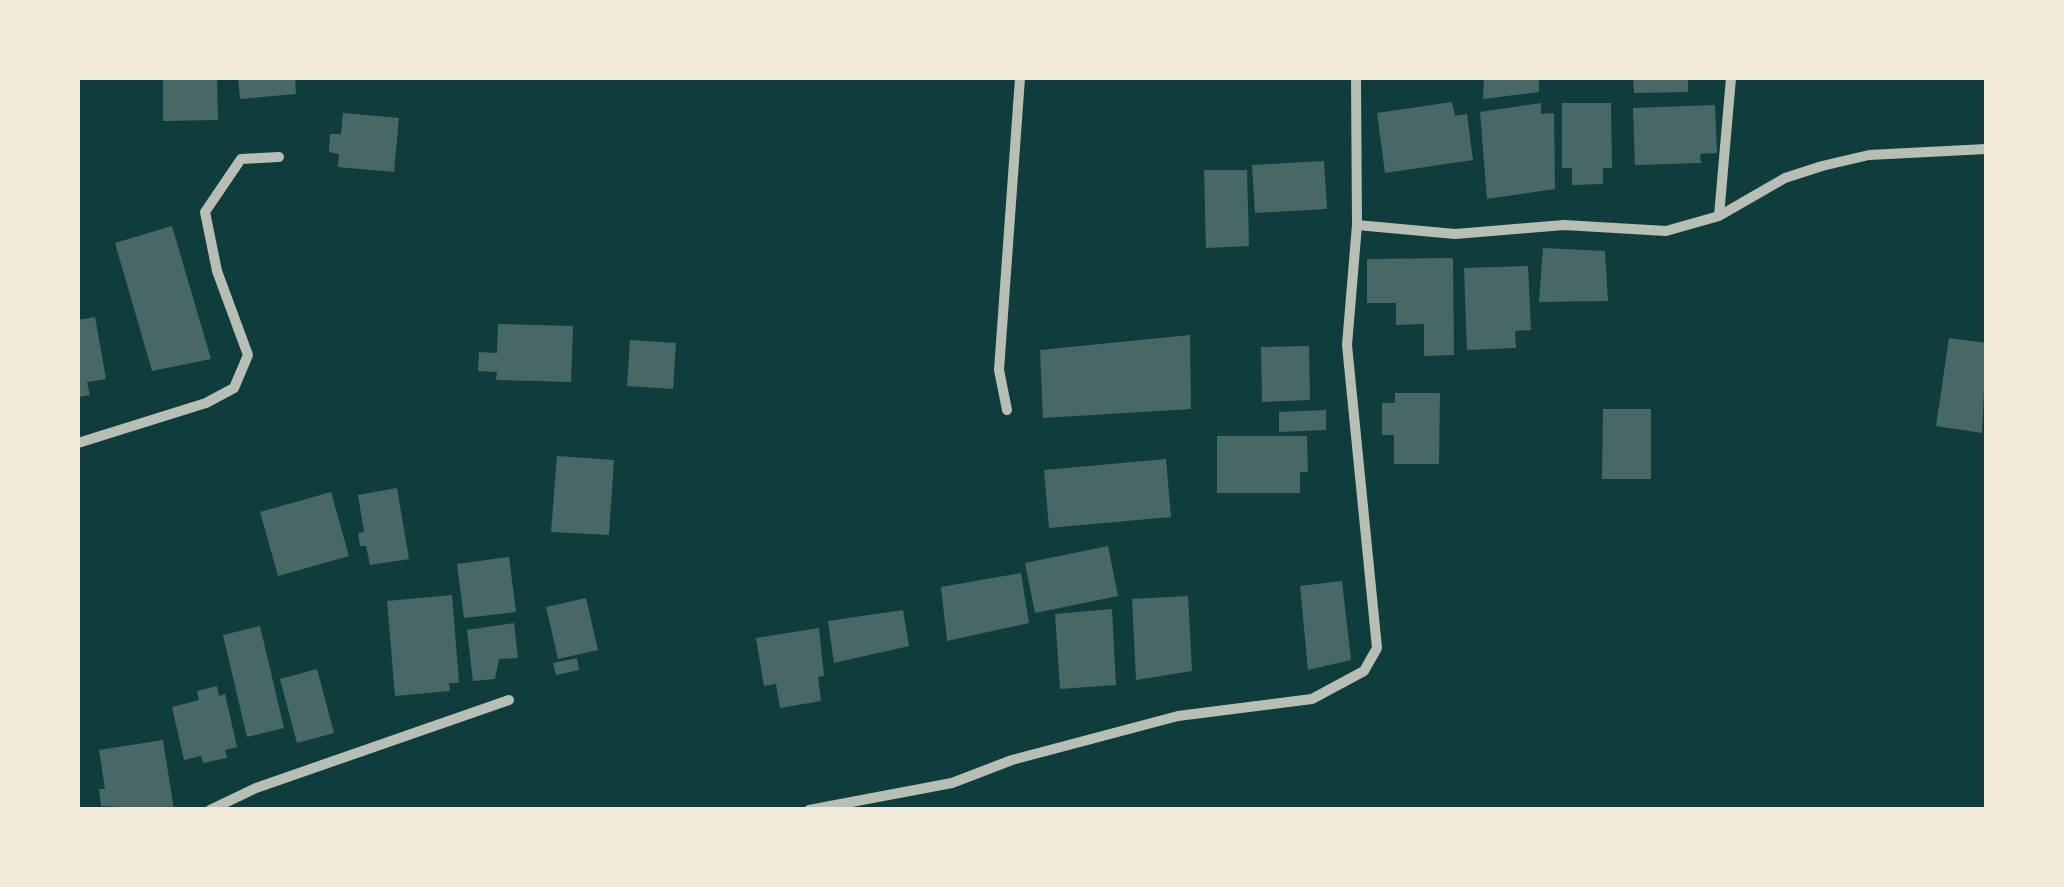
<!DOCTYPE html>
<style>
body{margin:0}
#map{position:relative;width:2064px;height:887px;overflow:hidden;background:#0f3d3e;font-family:Karla,sans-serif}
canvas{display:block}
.frame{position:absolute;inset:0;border:80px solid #f1e9da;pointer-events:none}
</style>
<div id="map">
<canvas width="2064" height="887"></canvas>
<div class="frame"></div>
</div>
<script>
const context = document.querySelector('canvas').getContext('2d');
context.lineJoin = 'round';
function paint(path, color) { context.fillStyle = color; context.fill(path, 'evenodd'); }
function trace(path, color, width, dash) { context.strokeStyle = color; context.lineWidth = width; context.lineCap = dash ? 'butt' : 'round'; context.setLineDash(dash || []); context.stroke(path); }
paint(new Path2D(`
 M 163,78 L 217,78 L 218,120 L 163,121 Z
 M 238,78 L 295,78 L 296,94 L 240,99 Z
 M 1484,78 L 1539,78 L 1539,92 L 1483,99 Z
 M 1633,78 L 1688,78 L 1688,92 L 1634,93 Z
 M 1452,102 L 1455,116 L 1467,114 L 1473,160 L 1385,173 L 1377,113 Z
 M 1541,103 L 1541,114 L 1554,113 L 1555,189 L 1487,199 L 1480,112 Z
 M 1562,103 L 1611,103 L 1612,168 L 1603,168 L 1603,184 L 1572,185 L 1572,168 L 1562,168 Z
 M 1715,105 L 1717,153 L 1700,154 L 1701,163 L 1635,165 L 1633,108 Z
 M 343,113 L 399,118 L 394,172 L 338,167 L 339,154 L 329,152 L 330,134 L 341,134 Z
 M 1324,161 L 1327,209 L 1255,213 L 1252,165 Z
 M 1204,170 L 1247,170 L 1249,246 L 1206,248 Z
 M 172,226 L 211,359 L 152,371 L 115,243 Z
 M 1543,248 L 1605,251 L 1608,301 L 1539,302 Z
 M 1453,258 L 1454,355 L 1424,356 L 1424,324 L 1396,325 L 1396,303 L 1367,303 L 1367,259 Z
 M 1528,266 L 1531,330 L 1515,331 L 1516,348 L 1467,350 L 1464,268 Z
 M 95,317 L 106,379 L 87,382 L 90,395 L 78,397 L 78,320 Z
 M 498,324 L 573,326 L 571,382 L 496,380 L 497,372 L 478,371 L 479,352 L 497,353 Z
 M 1190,335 L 1191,409 L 1043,418 L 1040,350 Z
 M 1949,338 L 1986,343 L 1982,433 L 1936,426 Z
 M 630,340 L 676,343 L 673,389 L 627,386 Z
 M 1309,346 L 1310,400 L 1262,402 L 1261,347 Z
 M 1395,393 L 1440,393 L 1439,464 L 1394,464 L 1394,435 L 1382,435 L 1382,403 L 1395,403 Z
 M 1603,409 L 1651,409 L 1651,479 L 1602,479 Z
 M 1326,410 L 1326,430 L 1279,432 L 1279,412 Z
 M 1217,436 L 1307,436 L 1308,472 L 1300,472 L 1300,493 L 1217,493 Z
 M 557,456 L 614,460 L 609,535 L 551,532 Z
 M 1166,459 L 1171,517 L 1049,528 L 1044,470 Z
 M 397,488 L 409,559 L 370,565 L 366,546 L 360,546 L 358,533 L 364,532 L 358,495 Z
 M 331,492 L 349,556 L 278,576 L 260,512 Z
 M 1108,546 L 1118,596 L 1035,613 L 1025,563 Z
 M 509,557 L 516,612 L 464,618 L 457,564 Z
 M 1021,573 L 1029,623 L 947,641 L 941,587 Z
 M 1342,581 L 1351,660 L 1308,670 L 1300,586 Z
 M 452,595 L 459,683 L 449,683 L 450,691 L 395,696 L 387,601 Z
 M 1188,596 L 1192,671 L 1136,680 L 1132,599 Z
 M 586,598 L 598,650 L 558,659 L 546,607 Z
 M 1112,609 L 1116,685 L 1060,689 L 1055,614 Z
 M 903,610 L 909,646 L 834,663 L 828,621 Z
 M 514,623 L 518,658 L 499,659 L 495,679 L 473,681 L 467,630 Z
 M 260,626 L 284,728 L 247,737 L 223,635 Z
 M 819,628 L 824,676 L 818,677 L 821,701 L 780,708 L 776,684 L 764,686 L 756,638 Z
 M 577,658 L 579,670 L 556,675 L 553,663 Z
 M 317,669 L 334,733 L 297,743 L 280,679 Z
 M 217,686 L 219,696 L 225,694 L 237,747 L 225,750 L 227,758 L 203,763 L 201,756 L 184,760 L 172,707 L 199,700 L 197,691 Z
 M 163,740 L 174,810 L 101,806 L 99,789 L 105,789 L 99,750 Z`), '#486865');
trace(new Path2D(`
 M 1719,216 L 1731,78
 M 1357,225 L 1455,234 L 1564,225 L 1666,231 L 1719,216 L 1785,178 L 1822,166 L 1869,155 L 1986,149
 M 1007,410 L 999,370 L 1020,78
 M 78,443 L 206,403 L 234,388 L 248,355 L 217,271 L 205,212 L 241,159 L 279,157
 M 210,810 L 256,788 L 509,700
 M 809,810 L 952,783 L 1012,760 L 1178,716 L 1312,699 L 1364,671 L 1377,648 L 1347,345 L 1357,225 L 1356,78`), '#b8beb3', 10);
</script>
